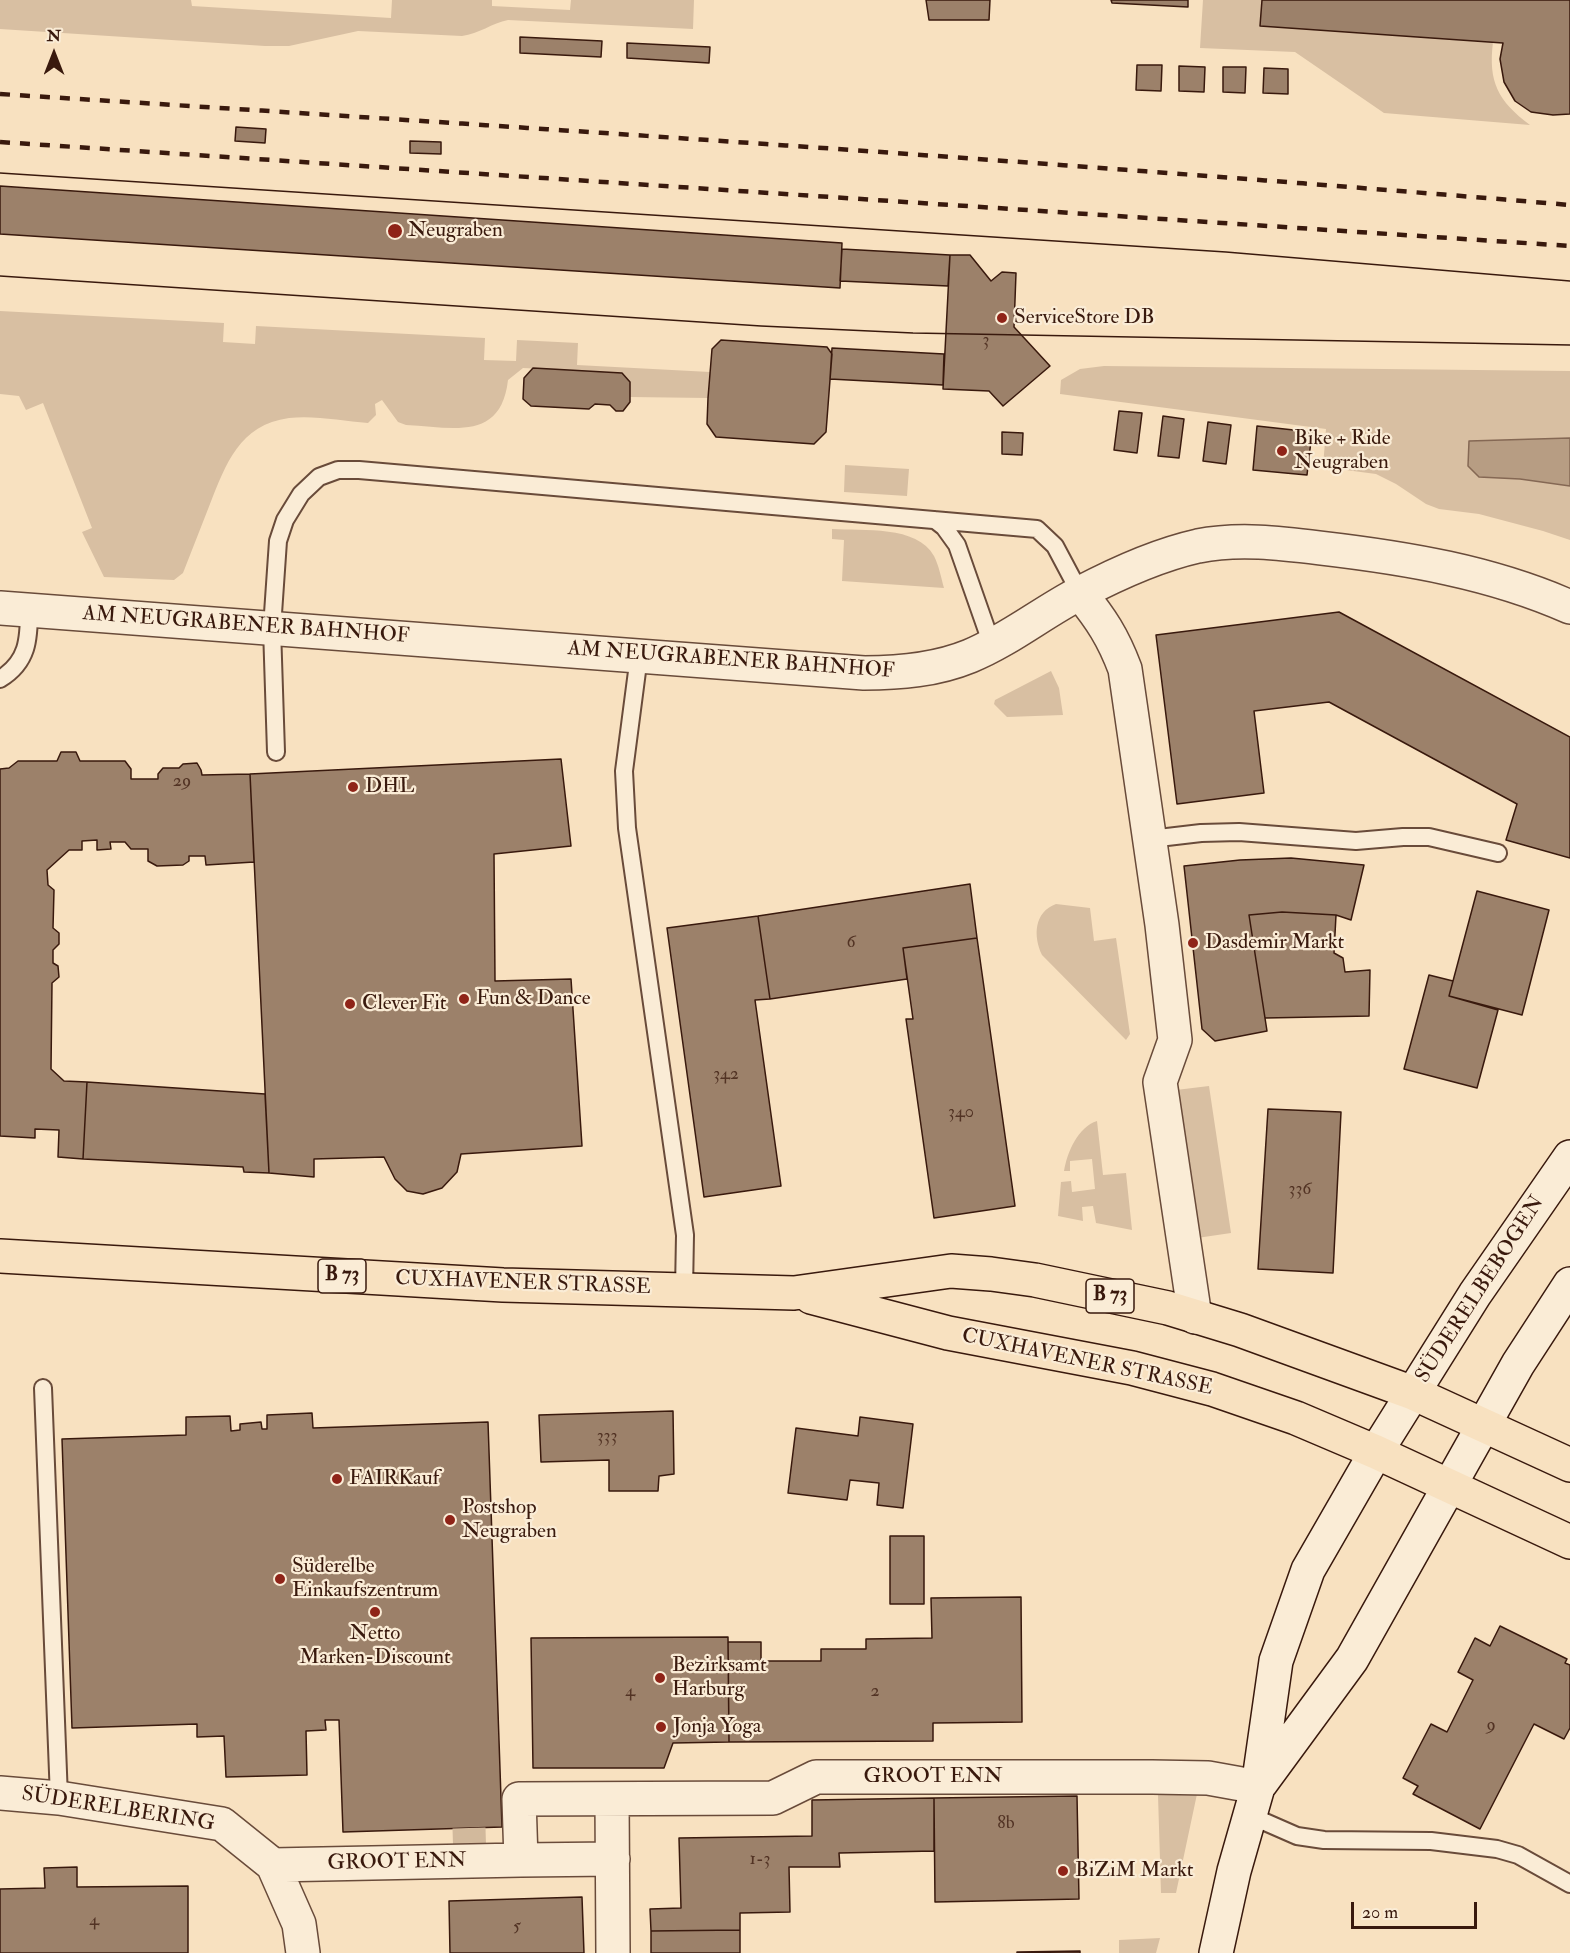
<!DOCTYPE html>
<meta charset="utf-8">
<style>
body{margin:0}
#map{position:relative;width:1570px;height:1953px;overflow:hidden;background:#f8e1c0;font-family:"IM FELL Double Pica",serif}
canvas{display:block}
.north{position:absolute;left:24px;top:24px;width:60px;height:60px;-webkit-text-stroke:4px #faecd6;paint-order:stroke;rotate:0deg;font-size:16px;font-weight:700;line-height:24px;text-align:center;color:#39190d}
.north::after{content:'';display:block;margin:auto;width:21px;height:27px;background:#39190d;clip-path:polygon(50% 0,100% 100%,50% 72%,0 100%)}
.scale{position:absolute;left:1351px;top:1902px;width:126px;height:27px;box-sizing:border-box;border:3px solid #39190d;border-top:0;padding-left:8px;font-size:18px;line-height:21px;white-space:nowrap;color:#39190d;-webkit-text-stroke:4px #faecd6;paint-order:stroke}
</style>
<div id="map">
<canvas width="1570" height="1953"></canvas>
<div class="north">N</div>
<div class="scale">20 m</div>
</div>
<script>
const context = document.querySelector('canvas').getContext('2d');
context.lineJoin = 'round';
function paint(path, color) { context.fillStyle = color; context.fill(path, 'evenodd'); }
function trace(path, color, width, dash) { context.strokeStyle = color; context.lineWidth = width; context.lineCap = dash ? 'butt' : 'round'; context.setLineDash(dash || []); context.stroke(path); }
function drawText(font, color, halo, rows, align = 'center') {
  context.font = font + ' "IM FELL Double Pica",serif'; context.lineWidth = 4.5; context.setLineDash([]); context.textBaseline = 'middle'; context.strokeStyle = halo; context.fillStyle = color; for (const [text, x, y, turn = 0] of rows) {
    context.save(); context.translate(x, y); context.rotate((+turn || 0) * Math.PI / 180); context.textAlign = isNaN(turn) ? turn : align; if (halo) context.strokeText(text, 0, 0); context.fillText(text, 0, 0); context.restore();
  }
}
paint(new Path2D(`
 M 0,0 L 191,0 L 192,6 L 391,18 L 392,0 L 492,0 L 492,6 L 570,10 L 571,0 L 694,0 L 693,29 L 508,20 C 492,23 479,34 462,36 L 358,31 L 289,46 L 265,46 L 0,29 Z
 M 1203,0 L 1262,0 L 1260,26 L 1493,42 C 1488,82 1498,101 1530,125 L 1384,113 L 1295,52 L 1200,48 Z
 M 0,311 L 224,323 L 223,342 L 255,344 L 256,326 L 485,338 L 484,360 L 516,361 L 517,340 L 578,343 L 577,365 L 710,372 L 708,398 L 630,397 L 630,382 L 622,373 L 523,368 L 508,380 C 501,442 452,427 406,425 L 398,422 L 382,400 L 375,404 L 376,415 L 368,423 C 343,421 314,415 289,418 C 239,425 226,464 210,504 C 201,527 192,550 183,573 L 174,580 L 104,577 L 82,532 L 92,528 L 43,403 L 26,410 L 19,396 L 0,394 Z
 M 1104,366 L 1570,371 L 1570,438 L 1470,441 L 1479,477 L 1520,479 L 1570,486 L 1570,540 L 1543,531 L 1479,514 L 1439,509 L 1426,504 L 1396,484 L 1376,474 L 1323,467 L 1326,429 L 1060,394 L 1061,380 L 1080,369 Z
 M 845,465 L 909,469 L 907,496 L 844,492 Z
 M 832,529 C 863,531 917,525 934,556 C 939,566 941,577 944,588 L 842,581 L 844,540 L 832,539 Z
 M 1051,671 L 1059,688 L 1063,715 L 1007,717 L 994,704 L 995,700 Z
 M 1056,904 L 1090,908 L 1094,941 L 1116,938 L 1130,1034 L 1126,1040 L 1042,955 C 1033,936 1034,912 1056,904 Z
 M 1209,1086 L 1231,1233 L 1197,1238 L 1176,1090 Z
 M 1097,1121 L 1103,1175 L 1126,1173 L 1132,1230 L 1096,1223 L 1093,1206 L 1082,1207 L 1083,1221 L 1058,1216 L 1061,1182 L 1071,1181 L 1072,1192 L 1095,1189 L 1092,1159 L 1070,1161 L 1070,1171 L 1064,1171 C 1067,1152 1078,1127 1097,1121 Z
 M 1197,1794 L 1176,1893 L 1161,1893 L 1158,1795 Z
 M 1160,1938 L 1156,1953 L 1119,1953 L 1119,1940 Z`), '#d8bfa2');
const water = new Path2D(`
 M 1570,438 L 1570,486 L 1520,479 L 1479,477 L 1468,466 L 1469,441 Z`);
paint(water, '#b79d83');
trace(water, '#856854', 1.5);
const building = new Path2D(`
 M 926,0 L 990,0 L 989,20 L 929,20 Z
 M 1111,0 L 1188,0 L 1188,7 L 1112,3 Z
 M 1262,0 L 1570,0 L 1570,114 L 1553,115 L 1531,112 L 1515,101 L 1504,82 L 1500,59 L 1503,43 L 1260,26 Z
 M 520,37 L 602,41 L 601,57 L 520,53 Z
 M 627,43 L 710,47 L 709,63 L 627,58 Z
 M 1137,65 L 1162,65 L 1161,91 L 1136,90 Z
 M 1179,66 L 1205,67 L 1204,92 L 1179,91 Z
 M 1223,67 L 1246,67 L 1245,93 L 1223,92 Z
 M 1264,68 L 1288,69 L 1288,94 L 1263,93 Z
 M 236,127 L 266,129 L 265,143 L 235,141 Z
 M 410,141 L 441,142 L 441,154 L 410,153 Z
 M 0,186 L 842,243 L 840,288 L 0,234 Z
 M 842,249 L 950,255 L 948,286 L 840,281 Z
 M 950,255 L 970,255 L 991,281 L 1002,272 L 1016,273 L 1014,327 L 1050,366 L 1003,406 L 989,391 L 943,389 Z
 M 721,340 L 827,347 L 832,354 L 826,432 L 814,444 L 716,437 L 707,424 L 708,398 L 712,349 Z
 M 832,348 L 944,354 L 943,385 L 830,379 Z
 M 533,368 L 622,373 L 630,382 L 630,402 L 623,411 L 616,411 L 610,405 L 595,404 L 589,409 L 531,406 L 523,399 L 524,378 Z
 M 1119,411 L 1142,413 L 1137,453 L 1114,450 Z
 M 1163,416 L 1184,419 L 1179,458 L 1158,456 Z
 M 1208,422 L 1231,425 L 1226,464 L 1203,461 Z
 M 1257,426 L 1312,432 L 1307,475 L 1253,470 Z
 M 1002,432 L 1023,433 L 1022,455 L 1002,454 Z
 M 1339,612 L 1570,737 L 1570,858 L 1506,840 L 1517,804 L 1329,702 L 1254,711 L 1264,793 L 1177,804 L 1156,635 Z
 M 61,752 L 76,752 L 80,761 L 125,761 L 131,769 L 131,779 L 158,779 L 158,774 L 163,768 L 179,768 L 183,764 L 197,763 L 201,770 L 202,775 L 250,774 L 254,862 L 206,865 L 205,856 L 189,856 L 189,861 L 183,865 L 157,866 L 148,861 L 148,849 L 131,849 L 125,842 L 110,842 L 111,849 L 97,850 L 97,840 L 82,841 L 82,850 L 69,850 L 47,870 L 48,885 L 54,890 L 53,928 L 59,933 L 59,944 L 53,950 L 53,963 L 58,966 L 59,977 L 52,983 L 51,1069 L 64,1081 L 87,1082 L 83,1159 L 58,1157 L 59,1130 L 35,1129 L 35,1138 L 0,1136 L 0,769 L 9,768 L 18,761 L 57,761 Z
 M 561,759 L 571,846 L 494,854 L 495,981 L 571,979 L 582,1146 L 461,1154 L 457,1172 L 442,1188 L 423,1194 L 407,1191 L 395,1179 L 384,1157 L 314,1159 L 314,1177 L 269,1173 L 250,774 Z
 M 1291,858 L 1364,865 L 1351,920 L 1336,915 L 1282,912 L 1249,915 L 1267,1031 L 1215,1041 L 1202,1029 L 1184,866 L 1240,860 Z
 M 970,884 L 977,938 L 903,948 L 907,979 L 770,999 L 758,916 Z
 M 1477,891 L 1549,910 L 1522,1015 L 1449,996 Z
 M 1282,912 L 1336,915 L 1334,953 L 1343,958 L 1345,972 L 1370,970 L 1369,1016 L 1265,1018 L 1249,915 Z
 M 758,916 L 770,999 L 755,1000 L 781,1186 L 704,1197 L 667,928 Z
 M 977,938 L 1015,1206 L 934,1218 L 906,1019 L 913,1019 L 903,948 Z
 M 1429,975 L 1453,981 L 1449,996 L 1498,1010 L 1477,1088 L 1404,1069 Z
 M 87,1082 L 265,1094 L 269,1173 L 244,1172 L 243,1167 L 83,1159 Z
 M 1268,1109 L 1341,1112 L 1333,1273 L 1258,1269 Z
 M 673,1411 L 674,1474 L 659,1476 L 658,1491 L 609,1491 L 609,1460 L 541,1462 L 539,1415 Z
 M 312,1413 L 313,1428 L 488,1422 L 502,1827 L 343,1832 L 339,1720 L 325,1720 L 326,1730 L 306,1731 L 307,1775 L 226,1777 L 224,1736 L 197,1737 L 197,1724 L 72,1728 L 62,1439 L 186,1435 L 186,1417 L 230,1416 L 231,1431 L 240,1430 L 240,1424 L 261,1422 L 262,1429 L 267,1429 L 267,1415 Z
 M 860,1417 L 913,1424 L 903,1508 L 877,1505 L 879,1483 L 850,1480 L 847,1500 L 788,1493 L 796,1428 L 858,1436 Z
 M 890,1536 L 924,1536 L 924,1604 L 890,1604 Z
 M 1021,1597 L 1022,1722 L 933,1723 L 933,1741 L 729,1742 L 728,1642 L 761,1642 L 761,1661 L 821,1661 L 821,1649 L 866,1649 L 866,1639 L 932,1638 L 931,1598 Z
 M 1500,1626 L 1567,1659 L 1565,1663 L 1570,1665 L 1570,1728 L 1564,1739 L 1534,1724 L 1480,1829 L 1413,1794 L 1418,1786 L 1403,1778 L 1431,1724 L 1447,1732 L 1473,1680 L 1458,1672 L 1475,1638 L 1490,1646 Z
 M 728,1637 L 729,1742 L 673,1743 L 664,1768 L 533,1768 L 531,1638 Z
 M 1077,1796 L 1079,1899 L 935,1902 L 934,1798 Z
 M 934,1798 L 934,1851 L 839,1853 L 840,1867 L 789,1867 L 790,1912 L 740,1913 L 740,1930 L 651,1931 L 650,1909 L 681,1908 L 679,1838 L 812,1836 L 812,1800 Z
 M 77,1867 L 77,1887 L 188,1886 L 188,1953 L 0,1953 L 0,1889 L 45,1888 L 44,1868 Z
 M 582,1897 L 584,1953 L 450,1953 L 449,1901 Z
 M 740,1930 L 740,1953 L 651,1953 L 651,1931 Z
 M 1080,1951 L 1080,1953 L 1017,1953 L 1017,1952 Z`);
paint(building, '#9c816a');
trace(building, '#39190d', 1.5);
trace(new Path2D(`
 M 469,1828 L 470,1861`), '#d2b99c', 33, [33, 16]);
const lane = new Path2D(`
 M 935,520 L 944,527 L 957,545 L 992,645
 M 639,656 L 624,771 L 627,828 L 685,1235 L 684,1290
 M 0,679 C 28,662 29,639 29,610
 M 276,752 L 272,628 L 278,541 L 285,520 L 301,494 L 319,477 L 338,470 L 359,470 L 1037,529 L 1055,546 L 1080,593
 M 1150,839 L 1201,833 L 1239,832 L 1356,841 L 1403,837 L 1429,837 L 1498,853
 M 43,1388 L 59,1798
 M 1249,1815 L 1297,1836 L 1324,1840 L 1431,1841 L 1497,1849 L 1518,1855 L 1570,1884`);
const street = new Path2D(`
 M 1080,593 C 1101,619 1113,637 1125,669 L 1162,925 L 1175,1040 L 1160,1082 L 1195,1317
 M 0,608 L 864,673 C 900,673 936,670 970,656 C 1009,640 1043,612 1080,593 C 1116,574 1158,555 1198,546 C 1238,538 1280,543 1320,548 C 1406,558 1491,572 1570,607
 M 0,1793 L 59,1798 L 222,1824 L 273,1865 L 299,1924 L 303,1953
 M 612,1799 L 613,1953
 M 521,1860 L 613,1859
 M 273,1865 L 521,1860 L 519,1799 L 773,1798 L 816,1777 L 1152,1777 L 1208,1778 L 1258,1787`);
const secondary = new Path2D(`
 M 1261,1783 L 1352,1659 L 1518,1364 L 1570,1284
 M 1216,1953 L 1234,1871 L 1258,1787 L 1276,1661 L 1308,1570 L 1376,1452 L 1475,1294 L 1570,1157`);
const primary = new Path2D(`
 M 0,1256 L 503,1285 L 794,1293 L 951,1271 L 991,1274 L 1035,1280 L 1168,1308 L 1240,1330 L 1413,1393 L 1570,1465
 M 811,1297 L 948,1333 L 1132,1368 L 1212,1389 L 1296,1418 L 1376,1452 L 1570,1542`);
trace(lane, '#694b3a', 20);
trace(street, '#694b3a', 36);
trace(secondary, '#39190d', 36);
trace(primary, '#39190d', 36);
trace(lane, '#faecd6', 16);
trace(street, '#faecd6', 33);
trace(secondary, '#faecd6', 33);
trace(primary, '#f8e1c0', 33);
trace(new Path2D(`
 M 0,173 L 1226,252 L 1570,281
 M 0,276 L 761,326 L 913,333 L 1570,345`), '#39190d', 1.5);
trace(new Path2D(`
 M 0,94 C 524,127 1047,161 1570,205
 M 0,142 L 1570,246`), '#39190d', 4.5, [10, 10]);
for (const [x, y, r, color] of [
 [395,231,8,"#8f2418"],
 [1002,318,6,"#8f2418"],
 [1282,451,6,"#8f2418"],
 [353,787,6,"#8f2418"],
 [1193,943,6,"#8f2418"],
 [464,999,6,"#8f2418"],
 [350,1004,6,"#8f2418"],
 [337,1479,6,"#8f2418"],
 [450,1520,6,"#8f2418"],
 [280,1579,6,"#8f2418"],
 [375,1612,6,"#8f2418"],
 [660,1678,6,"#8f2418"],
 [661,1727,6,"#8f2418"],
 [1063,1871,6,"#8f2418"]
]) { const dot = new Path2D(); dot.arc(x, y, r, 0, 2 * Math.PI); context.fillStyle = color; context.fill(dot); trace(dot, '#faecd6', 2); }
drawText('18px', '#523324', null, [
 ["3",986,341],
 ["29",182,782],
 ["6",851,943],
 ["342",726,1075],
 ["340",961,1113],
 ["336",1300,1190],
 ["333",607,1437],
 ["4",630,1692],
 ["2",875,1692],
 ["9",1491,1726],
 ["8b",1006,1824],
 ["1-3",760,1860],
 ["4",94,1921],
 ["5",517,1927]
]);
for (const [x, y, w] of [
 [342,1276,48],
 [1110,1296,48]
]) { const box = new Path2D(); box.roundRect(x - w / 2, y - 17, w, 34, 4.5); context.fillStyle = '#faecd6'; context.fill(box); trace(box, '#39190d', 1.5); }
drawText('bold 20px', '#39190d', null, [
 ["B 73",342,1276],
 ["B 73",1110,1296]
]);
drawText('21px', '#39190d', '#faecd6', [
 ["Neugraben",408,231],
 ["ServiceStore DB",1014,318],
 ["Bike + Ride",1294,439],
 ["Neugraben",1294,463],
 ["DHL",365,787],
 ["Dasdemir Markt",1205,943],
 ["Fun & Dance",476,999],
 ["Clever Fit",362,1004],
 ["FAIRKauf",349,1479],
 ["Postshop",462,1508],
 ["Neugraben",462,1532],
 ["Süderelbe",292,1567],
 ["Einkaufszentrum",292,1591],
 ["Netto",375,1634,"center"],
 ["Marken-Discount",375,1658,"center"],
 ["Bezirksamt",672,1666],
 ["Harburg",672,1690],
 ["Jonja Yoga",673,1727],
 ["BiZiM Markt",1075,1871]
], 'left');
drawText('21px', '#39190d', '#faecd6', [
 ["AM NEUGRABENER BAHNHOF",246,626,4],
 ["AM NEUGRABENER BAHNHOF",731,661,4],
 ["CUXHAVENER STRASSE",523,1284,2],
 ["SÜDERELBEBOGEN",1481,1290,-57],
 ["CUXHAVENER STRASSE",1087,1363,12],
 ["GROOT ENN",933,1777],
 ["SÜDERELBERING",118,1810,9],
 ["GROOT ENN",397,1863,-1]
]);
</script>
